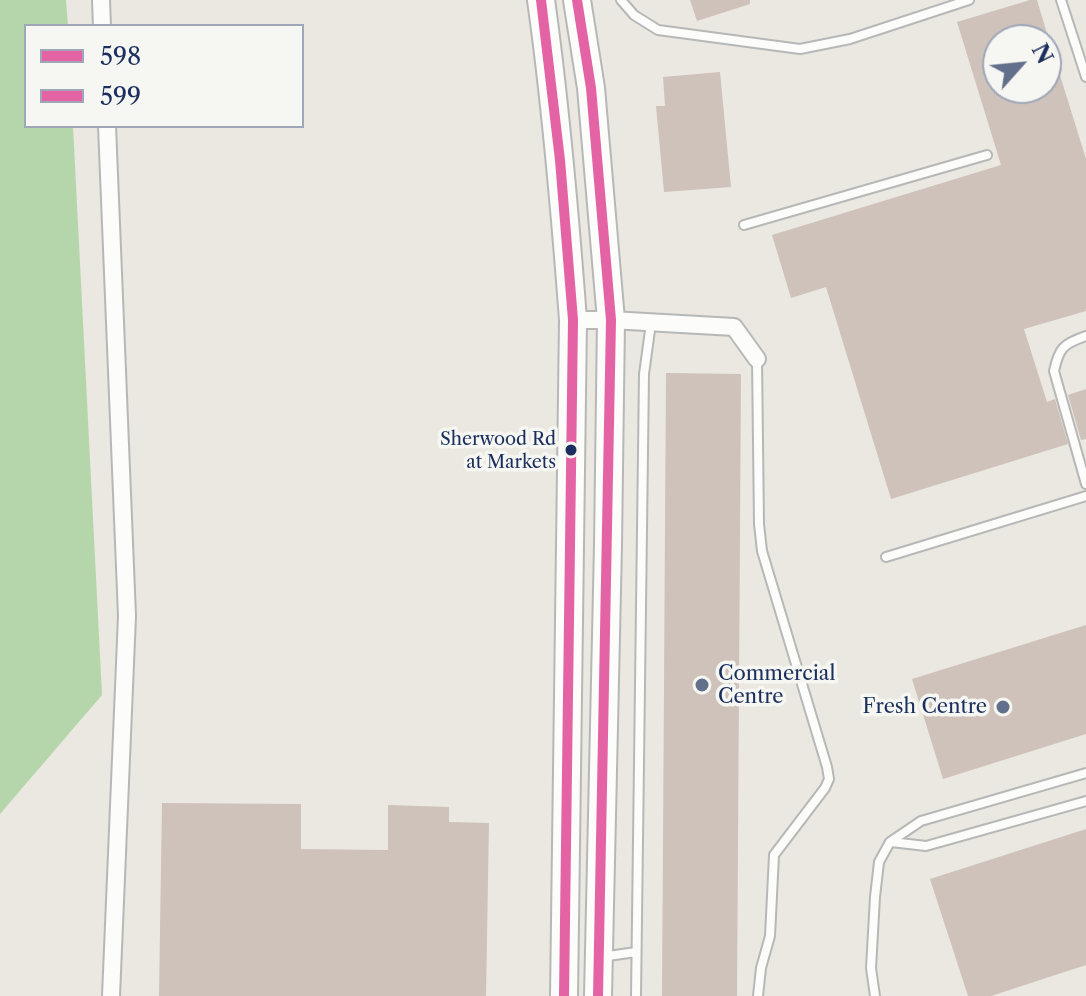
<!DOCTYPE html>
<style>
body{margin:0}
#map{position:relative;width:1086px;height:996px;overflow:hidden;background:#eae8e0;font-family:"Libre Caslon Text",serif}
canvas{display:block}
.legend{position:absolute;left:24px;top:24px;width:280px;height:104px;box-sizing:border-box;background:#f6f6f2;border:2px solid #9ea6b7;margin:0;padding:10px 14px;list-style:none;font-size:24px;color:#1b2f5e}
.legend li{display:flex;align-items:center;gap:16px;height:40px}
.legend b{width:40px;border:2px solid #9ea6b7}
.north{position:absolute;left:982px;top:24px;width:80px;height:80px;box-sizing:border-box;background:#f6f6f2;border:2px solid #9ea6b7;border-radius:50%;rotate:63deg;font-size:22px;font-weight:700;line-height:32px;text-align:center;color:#1b2f5e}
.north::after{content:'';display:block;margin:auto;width:28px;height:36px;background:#63708c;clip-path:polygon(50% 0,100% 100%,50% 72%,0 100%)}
</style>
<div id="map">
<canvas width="1086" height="996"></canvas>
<ul class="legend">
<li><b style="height:10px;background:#e463a4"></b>598</li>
<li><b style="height:10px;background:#e463a4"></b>599</li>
</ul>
<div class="north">N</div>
</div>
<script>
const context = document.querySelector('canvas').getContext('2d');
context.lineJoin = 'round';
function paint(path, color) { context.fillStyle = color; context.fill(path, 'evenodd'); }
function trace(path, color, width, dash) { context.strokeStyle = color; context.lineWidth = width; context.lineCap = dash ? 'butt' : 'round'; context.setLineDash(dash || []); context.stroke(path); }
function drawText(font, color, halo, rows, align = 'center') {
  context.font = font + ' "Libre Caslon Text",serif'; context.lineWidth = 7; context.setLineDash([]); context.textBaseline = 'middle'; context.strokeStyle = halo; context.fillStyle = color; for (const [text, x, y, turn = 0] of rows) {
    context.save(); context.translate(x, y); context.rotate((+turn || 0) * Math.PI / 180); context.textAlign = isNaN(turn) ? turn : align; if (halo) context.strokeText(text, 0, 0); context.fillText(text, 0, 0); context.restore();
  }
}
paint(new Path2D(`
 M 0,0 L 66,0 L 68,26 L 26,26 L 26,126 L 73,126 L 102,695 L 0,814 Z`), '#b5d6ab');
paint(new Path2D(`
 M 690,0 L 750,0 L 750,4 L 697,21 Z
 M 1030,0 L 1037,0 L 1049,40 L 998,40 L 998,88 L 1046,88 L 1046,44 L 1050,43 L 1086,159 L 1086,311 L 1024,329 L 1047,402 L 1055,399 L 1068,444 L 891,499 L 826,287 L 791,298 L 772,235 L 1001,165 L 957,22 Z
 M 720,72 L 731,187 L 664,192 L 656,106 L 665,106 L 663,77 Z
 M 666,373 L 741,374 L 737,996 L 662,996 Z
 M 1086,389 L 1086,439 L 1081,440 L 1068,395 Z
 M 1086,625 L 1086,734 L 943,779 L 912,679 Z
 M 162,803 L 301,804 L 301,849 L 388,850 L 388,805 L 449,807 L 449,822 L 489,823 L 486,996 L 159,996 Z
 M 1086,829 L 1086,965 L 991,996 L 968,996 L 930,879 Z`), '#cec2bb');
const lane = new Path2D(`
 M 621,0 L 634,15 L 658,30 L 800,49 L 850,39 L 969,0
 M 1061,0 L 1086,77
 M 744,225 L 987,155
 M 1086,336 C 1063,344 1059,348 1054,371 L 1086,484
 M 757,359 L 759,524 L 762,551 L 827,767 L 829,779 L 825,788 L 774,855 L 770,936 L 761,968 L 758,996
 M 886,557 L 1086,496
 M 891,842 L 926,846 L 1086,801
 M 601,957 L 636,952
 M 636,996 L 644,374 L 651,323
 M 875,996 L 871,968 L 875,897 L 879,862 L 890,842 L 921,821 L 1086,773`);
const street = new Path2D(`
 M 101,0 L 102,26
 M 107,126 L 127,616 L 111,996
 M 573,320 L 611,320 L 734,327 L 757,359`);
const primary = new Path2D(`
 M 541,0 C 556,106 565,213 573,320 L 564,996
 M 577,0 L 591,88 L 611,320 L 608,545 L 598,996`);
trace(lane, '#b6b8b7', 12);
trace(street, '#b6b8b7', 20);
trace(primary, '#b6b8b7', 30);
trace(lane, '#fcfcfa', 8);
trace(street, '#fcfcfa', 16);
trace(primary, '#fcfcfa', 26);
trace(new Path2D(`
 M 577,0 L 591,88 L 611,320 L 598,996`), '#e463a4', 10);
trace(new Path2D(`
 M 541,0 L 560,160 L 573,320 L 564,996`), '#e463a4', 10);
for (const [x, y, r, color] of [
 [571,450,7,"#1b2f5e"],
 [702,685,8,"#63708c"],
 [1003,707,8,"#63708c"]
]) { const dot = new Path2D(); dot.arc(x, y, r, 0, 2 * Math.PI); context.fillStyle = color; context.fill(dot); trace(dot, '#f6f6f2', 3); }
drawText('18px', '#1b2f5e', '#f6f6f2', [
 ["Sherwood Rd",556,440],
 ["at Markets",556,463]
], 'right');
drawText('20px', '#1b2f5e', '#f6f6f2', [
 ["Commercial",718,674],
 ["Centre",718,697],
 ["Fresh Centre",987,707,"right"]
], 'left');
</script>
